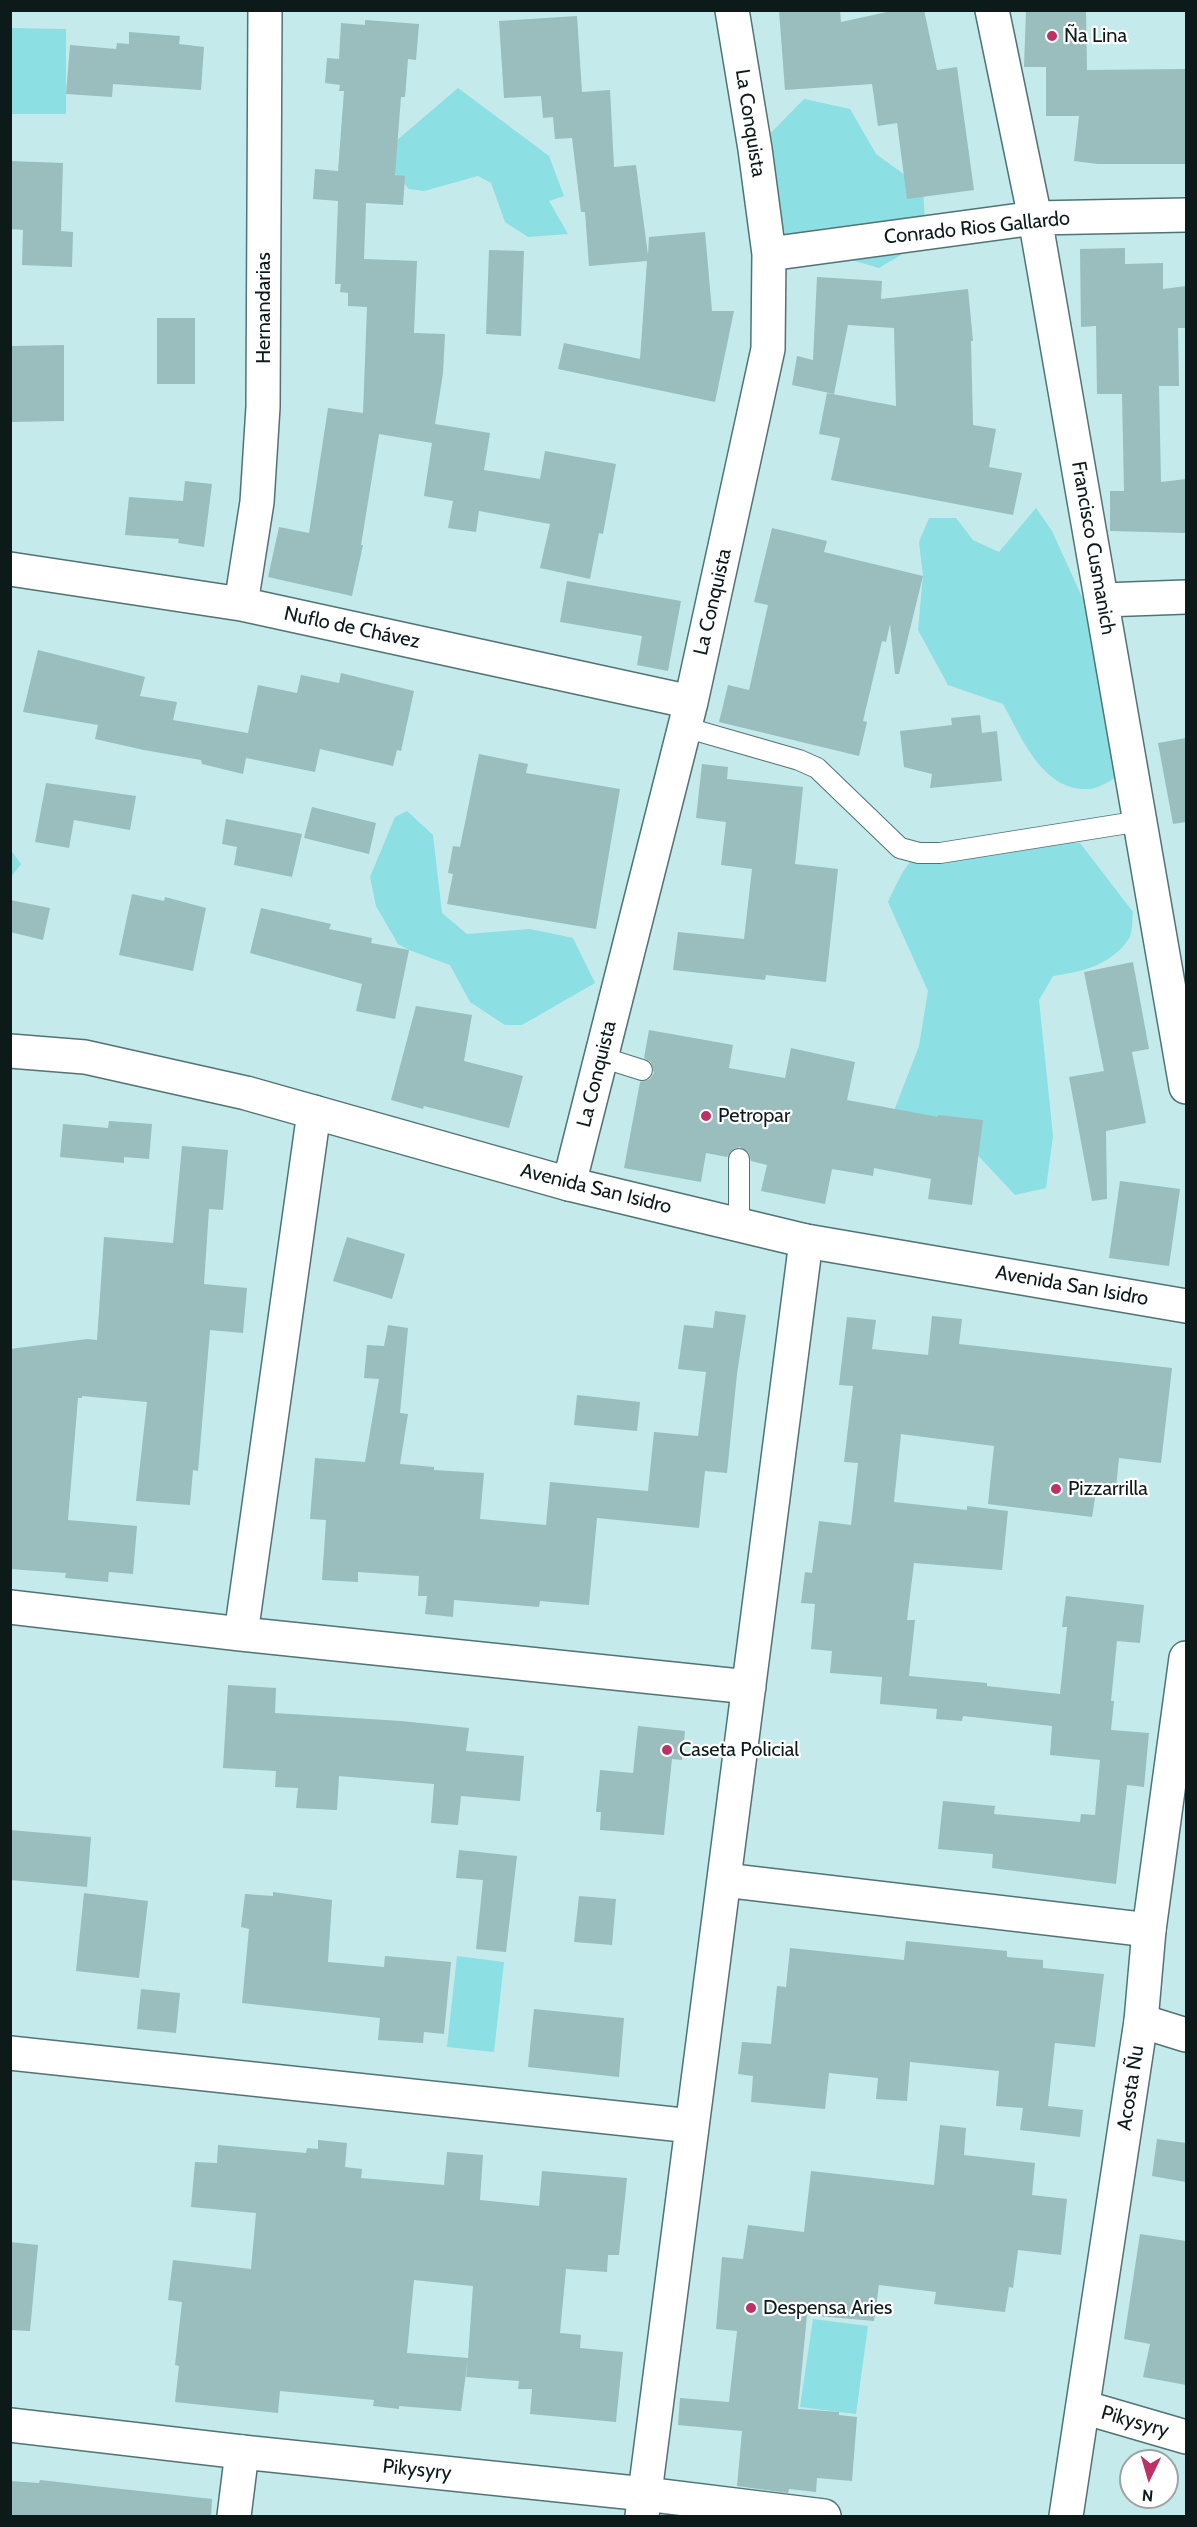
<!DOCTYPE html>
<meta charset="utf-8">
<style>
body{margin:0}
#map{position:relative;width:1197px;height:2527px;overflow:hidden;background:#c5eaeb;font-family:Cabin,sans-serif}
canvas{display:block}
.frame{position:absolute;inset:0;border:12px solid #0c1a1a;pointer-events:none}
.north{position:absolute;left:1119px;top:2449px;width:60px;height:60px;box-sizing:border-box;background:#fff;border:2px solid #9ea3a3;border-radius:50%;rotate:185deg;font-size:16px;font-weight:700;line-height:24px;text-align:center;color:#0c1a1a}
.north::after{content:'';display:block;margin:auto;width:21px;height:27px;background:#bd3166;clip-path:polygon(50% 0,100% 100%,50% 72%,0 100%)}
</style>
<div id="map">
<canvas width="1197" height="2527"></canvas>
<div class="frame"></div>
<div class="north">N</div>
</div>
<script>
const context = document.querySelector('canvas').getContext('2d');
context.lineJoin = 'round';
function paint(path, color) { context.fillStyle = color; context.fill(path, 'evenodd'); }
function trace(path, color, width, dash) { context.strokeStyle = color; context.lineWidth = width; context.lineCap = dash ? 'butt' : 'round'; context.setLineDash(dash || []); context.stroke(path); }
function drawText(font, color, halo, rows, align = 'center') {
  context.font = font + ' Cabin,sans-serif'; context.lineWidth = 4.5; context.setLineDash([]); context.textBaseline = 'middle'; context.strokeStyle = halo; context.fillStyle = color; for (const [text, x, y, turn = 0] of rows) {
    context.save(); context.translate(x, y); context.rotate((+turn || 0) * Math.PI / 180); context.textAlign = isNaN(turn) ? turn : align; if (halo) context.strokeText(text, 0, 0); context.fillText(text, 0, 0); context.restore();
  }
}
paint(new Path2D(`
 M 11,28 L 66,29 L 66,114 L 11,114 Z
 M 458,88 L 549,156 L 564,196 L 549,201 L 568,234 L 528,237 L 505,222 L 491,183 L 478,176 L 424,191 L 409,189 L 393,171 L 396,141 Z
 M 804,99 L 850,109 L 876,154 L 923,188 L 926,240 L 879,268 L 790,242 L 787,238 L 755,149 Z
 M 1036,508 L 1052,531 L 1117,674 L 1115,778 C 1108,782 1097,789 1089,789 C 1043,792 1022,738 1003,704 L 948,685 L 918,630 L 923,576 L 919,542 L 929,518 L 956,518 L 973,540 L 999,552 Z
 M 407,811 L 433,835 L 442,913 L 467,934 L 530,929 L 573,938 L 595,983 L 522,1025 L 505,1025 L 470,1002 L 450,965 L 409,950 L 398,944 L 376,906 L 370,877 L 395,817 Z
 M 963,842 L 1080,843 L 1133,912 C 1132,920 1133,934 1128,940 C 1111,965 1081,972 1053,976 L 1039,1000 L 1053,1136 L 1046,1188 L 1015,1195 L 955,1131 L 890,1121 L 919,1046 L 928,991 L 888,902 C 912,852 910,855 963,842 Z
 M 10,849 L 21,864 L 11,877 L 10,877 Z
 M 457,1956 L 504,1962 L 494,2052 L 447,2047 Z
 M 813,2319 L 868,2326 L 856,2414 L 800,2407 Z`), '#8cdfe2');
paint(new Path2D(`
 M 779,10 L 840,10 L 841,22 L 896,10 L 924,10 L 937,70 L 957,67 L 974,190 L 907,199 L 897,123 L 878,126 L 872,84 L 785,90 Z
 M 1026,10 L 1086,10 L 1087,70 L 1186,69 L 1186,164 L 1098,164 L 1074,161 L 1079,116 L 1046,116 L 1046,67 L 1024,67 Z
 M 577,16 L 582,92 L 610,90 L 614,167 L 636,165 L 648,255 L 649,237 L 705,232 L 712,311 L 734,311 L 715,402 L 558,369 L 564,343 L 640,359 L 647,261 L 589,266 L 585,212 L 581,212 L 572,138 L 555,139 L 553,117 L 543,118 L 541,96 L 504,98 L 499,21 Z
 M 365,20 L 419,24 L 416,60 L 408,59 L 405,97 L 401,97 L 395,175 L 405,176 L 403,205 L 366,203 L 364,259 L 417,261 L 414,333 L 445,334 L 443,373 L 435,424 L 490,433 L 484,470 L 540,479 L 545,451 L 616,464 L 603,534 L 599,533 L 590,579 L 540,568 L 550,524 L 479,511 L 476,532 L 448,528 L 453,501 L 424,496 L 432,443 L 379,434 L 361,545 L 363,545 L 352,596 L 268,577 L 279,527 L 309,533 L 328,408 L 363,413 L 367,307 L 348,306 L 348,293 L 340,292 L 341,284 L 335,284 L 338,201 L 313,199 L 315,169 L 338,171 L 344,91 L 339,91 L 340,85 L 325,83 L 327,58 L 339,59 L 341,23 L 365,25 Z
 M 129,32 L 180,36 L 179,44 L 204,47 L 201,90 L 113,84 L 112,97 L 66,94 L 70,45 L 116,49 L 117,43 L 129,44 Z
 M 10,161 L 63,163 L 61,231 L 73,232 L 72,267 L 22,265 L 23,230 L 10,229 Z
 M 1125,248 L 1125,264 L 1163,263 L 1163,289 L 1186,286 L 1186,328 L 1178,328 L 1179,386 L 1159,386 L 1161,482 L 1186,479 L 1186,533 L 1110,531 L 1110,491 L 1124,491 L 1122,394 L 1097,394 L 1096,326 L 1081,327 L 1080,249 Z
 M 489,250 L 524,251 L 521,336 L 486,334 Z
 M 817,277 L 882,281 L 881,299 L 968,289 L 973,341 L 971,341 L 973,425 L 996,429 L 989,467 L 1022,473 L 1013,515 L 831,480 L 840,438 L 819,434 L 827,393 L 896,406 L 894,328 L 848,325 L 834,394 L 792,385 L 797,356 L 813,360 Z
 M 157,318 L 195,318 L 195,384 L 157,384 Z
 M 64,345 L 64,421 L 10,422 L 10,346 Z
 M 185,481 L 212,484 L 204,547 L 178,543 L 179,539 L 125,535 L 129,497 L 183,501 Z
 M 772,528 L 827,541 L 824,552 L 923,576 L 899,674 L 895,674 L 890,624 L 886,642 L 882,641 L 863,721 L 867,722 L 859,756 L 719,722 L 728,685 L 749,690 L 768,605 L 754,602 Z
 M 567,581 L 681,601 L 668,671 L 637,665 L 642,636 L 560,622 Z
 M 38,650 L 145,677 L 140,696 L 177,702 L 173,720 L 248,733 L 258,685 L 297,693 L 301,675 L 339,683 L 341,673 L 414,691 L 401,751 L 397,750 L 393,766 L 320,749 L 315,772 L 246,758 L 243,774 L 202,764 L 201,760 L 144,750 L 95,739 L 98,725 L 23,712 Z
 M 980,715 L 982,733 L 997,731 L 1002,781 L 930,788 L 932,774 L 904,767 L 900,731 L 952,725 L 951,718 Z
 M 1186,738 L 1186,822 L 1173,824 L 1158,743 Z
 M 479,754 L 528,764 L 526,773 L 620,789 L 596,929 L 447,904 L 453,874 L 448,873 L 453,846 L 460,847 Z
 M 702,764 L 728,767 L 727,779 L 803,787 L 795,864 L 838,869 L 826,982 L 766,975 L 765,980 L 673,970 L 678,932 L 744,939 L 752,869 L 721,865 L 726,822 L 696,818 Z
 M 46,783 L 136,796 L 130,830 L 74,820 L 69,848 L 35,842 Z
 M 312,807 L 376,823 L 369,854 L 304,838 Z
 M 226,819 L 302,834 L 292,877 L 234,865 L 237,847 L 222,844 Z
 M 132,894 L 164,901 L 165,897 L 206,908 L 193,971 L 119,955 Z
 M 10,900 L 50,908 L 43,940 L 10,932 Z
 M 261,908 L 331,924 L 329,929 L 372,938 L 371,943 L 409,950 L 395,1019 L 356,1011 L 362,984 L 250,953 Z
 M 1133,962 L 1149,1049 L 1132,1052 L 1146,1123 L 1106,1131 L 1107,1199 L 1092,1201 L 1069,1077 L 1104,1071 L 1084,972 Z
 M 416,1006 L 472,1015 L 464,1061 L 523,1076 L 509,1128 L 424,1106 L 423,1109 L 391,1100 Z
 M 649,1030 L 733,1045 L 729,1068 L 785,1078 L 791,1048 L 855,1062 L 847,1100 L 938,1117 L 938,1115 L 983,1120 L 972,1205 L 928,1199 L 931,1179 L 874,1168 L 873,1176 L 832,1169 L 825,1204 L 761,1191 L 767,1165 L 751,1161 L 749,1153 L 740,1147 L 733,1149 L 727,1157 L 706,1153 L 701,1182 L 624,1168 L 640,1082 L 650,1079 L 654,1073 L 651,1062 L 644,1058 Z
 M 109,1121 L 152,1124 L 149,1159 L 124,1157 L 124,1163 L 60,1157 L 63,1124 L 108,1128 Z
 M 182,1146 L 228,1150 L 223,1210 L 209,1209 L 204,1284 L 247,1288 L 243,1333 L 210,1330 L 198,1471 L 193,1470 L 190,1505 L 136,1501 L 147,1402 L 82,1396 L 82,1398 L 78,1398 L 68,1520 L 137,1526 L 133,1574 L 109,1572 L 108,1582 L 65,1578 L 66,1573 L 10,1569 L 10,1349 L 87,1339 L 97,1340 L 104,1237 L 173,1243 Z
 M 1120,1181 L 1180,1189 L 1169,1266 L 1109,1258 Z
 M 347,1237 L 405,1254 L 392,1299 L 333,1281 Z
 M 715,1311 L 746,1315 L 737,1374 L 727,1473 L 705,1471 L 699,1528 L 597,1518 L 589,1605 L 540,1601 L 539,1607 L 454,1600 L 453,1617 L 425,1614 L 427,1596 L 418,1596 L 419,1576 L 358,1572 L 358,1582 L 322,1580 L 326,1520 L 310,1519 L 315,1458 L 365,1462 L 379,1379 L 364,1378 L 367,1345 L 384,1346 L 388,1325 L 408,1328 L 400,1413 L 408,1414 L 400,1464 L 434,1467 L 434,1470 L 484,1473 L 480,1519 L 546,1525 L 550,1482 L 648,1491 L 654,1432 L 698,1436 L 706,1372 L 678,1369 L 684,1325 L 713,1328 Z
 M 932,1316 L 962,1319 L 959,1344 L 1172,1368 L 1161,1463 L 1119,1458 L 1116,1487 L 1097,1485 L 1092,1517 L 988,1504 L 994,1446 L 901,1434 L 894,1502 L 967,1510 L 967,1506 L 1008,1511 L 1002,1570 L 914,1563 L 907,1620 L 915,1620 L 909,1676 L 987,1683 L 987,1686 L 1060,1694 L 1067,1627 L 1062,1627 L 1066,1596 L 1144,1605 L 1140,1643 L 1117,1641 L 1111,1701 L 1114,1701 L 1111,1730 L 1149,1733 L 1144,1787 L 1127,1785 L 1116,1884 L 992,1868 L 993,1854 L 938,1849 L 943,1801 L 995,1806 L 994,1814 L 1080,1822 L 1081,1814 L 1095,1815 L 1100,1760 L 1050,1755 L 1052,1726 L 963,1716 L 962,1721 L 936,1719 L 937,1709 L 880,1704 L 882,1677 L 830,1673 L 832,1651 L 811,1649 L 815,1604 L 801,1603 L 805,1572 L 812,1573 L 819,1521 L 851,1525 L 858,1463 L 844,1462 L 853,1386 L 839,1385 L 847,1317 L 876,1320 L 872,1349 L 928,1355 Z
 M 577,1395 L 640,1402 L 637,1431 L 574,1425 Z
 M 228,1685 L 276,1688 L 275,1713 L 401,1721 L 469,1728 L 466,1751 L 524,1756 L 520,1801 L 461,1796 L 458,1825 L 431,1823 L 434,1784 L 339,1776 L 337,1810 L 296,1808 L 298,1788 L 275,1787 L 276,1771 L 223,1768 Z
 M 638,1726 L 685,1731 L 682,1760 L 672,1759 L 664,1835 L 600,1830 L 601,1812 L 596,1812 L 600,1770 L 633,1773 Z
 M 10,1830 L 91,1837 L 87,1887 L 10,1880 Z
 M 459,1850 L 517,1856 L 506,1952 L 476,1949 L 483,1880 L 456,1878 Z
 M 273,1892 L 332,1900 L 328,1962 L 384,1967 L 385,1956 L 451,1962 L 444,2034 L 424,2032 L 423,2043 L 378,2040 L 380,2018 L 242,2003 L 249,1929 L 241,1927 L 245,1894 L 273,1896 Z
 M 84,1893 L 148,1901 L 139,1978 L 76,1971 Z
 M 579,1896 L 616,1899 L 612,1945 L 574,1942 Z
 M 906,1941 L 1007,1951 L 1007,1957 L 1043,1960 L 1043,1968 L 1104,1974 L 1095,2047 L 1055,2043 L 1048,2106 L 1083,2110 L 1080,2137 L 1020,2130 L 1023,2108 L 996,2106 L 999,2071 L 910,2062 L 907,2101 L 876,2099 L 878,2078 L 829,2073 L 825,2109 L 751,2102 L 753,2076 L 738,2074 L 742,2042 L 771,2044 L 777,1986 L 786,1987 L 790,1948 L 904,1960 Z
 M 141,1989 L 180,1993 L 176,2033 L 137,2029 Z
 M 534,2009 L 624,2018 L 619,2077 L 528,2067 Z
 M 940,2125 L 966,2128 L 964,2155 L 1035,2163 L 1032,2195 L 1067,2199 L 1061,2255 L 1018,2250 L 1013,2288 L 1009,2287 L 1005,2312 L 934,2304 L 936,2292 L 879,2285 L 874,2321 L 807,2315 L 798,2409 L 839,2412 L 839,2415 L 857,2417 L 852,2481 L 817,2478 L 816,2492 L 789,2489 L 788,2493 L 737,2486 L 742,2431 L 678,2425 L 680,2398 L 729,2402 L 737,2331 L 716,2329 L 722,2257 L 743,2259 L 748,2225 L 804,2232 L 811,2171 L 934,2185 Z
 M 1157,2139 L 1186,2143 L 1186,2182 L 1152,2176 Z
 M 318,2140 L 347,2143 L 345,2167 L 362,2169 L 361,2178 L 444,2185 L 447,2152 L 483,2155 L 480,2200 L 539,2206 L 542,2171 L 627,2178 L 619,2255 L 608,2255 L 607,2272 L 566,2269 L 560,2333 L 581,2335 L 580,2348 L 623,2352 L 616,2422 L 530,2414 L 532,2389 L 518,2389 L 519,2381 L 466,2377 L 468,2358 L 461,2411 L 399,2406 L 399,2409 L 373,2406 L 374,2400 L 280,2391 L 278,2413 L 175,2402 L 179,2366 L 175,2365 L 182,2302 L 168,2300 L 173,2260 L 251,2269 L 256,2213 L 191,2207 L 195,2162 L 217,2163 L 218,2145 L 306,2153 L 307,2148 L 318,2149 ZM 414,2280 L 473,2286 L 468,2358 L 407,2353 Z
 M 1140,2234 L 1186,2241 L 1186,2385 L 1143,2377 L 1150,2344 L 1124,2339 Z
 M 10,2242 L 38,2245 L 30,2331 L 10,2330 Z
 M 40,2480 L 212,2499 L 211,2517 L 10,2517 L 10,2481 L 39,2483 Z`), '#9abdbe');
const service = new Path2D(`
 M 684,727 L 799,760 L 817,768 L 900,848 L 919,853 L 940,853 L 1141,821
 M 601,1057 L 642,1070
 M 739,1159 L 739,1225`);
const minor = new Path2D(`
 M 992,10 L 1035,218 L 1186,1087
 M 769,254 L 1035,218 L 1186,215
 M 10,569 L 241,604 L 691,702
 M 1103,600 L 1186,597
 M 241,604 L 257,502 L 263,407 L 265,10
 M 569,1184 L 691,702 L 768,349 L 769,254 L 755,149 L 732,10
 M 10,1607 L 241,1634 L 749,1687
 M 241,1634 L 314,1112
 M 724,1880 L 1149,1930
 M 1141,2021 L 1186,2035
 M 10,2053 L 692,2126
 M 1083,2407 L 1186,2437
 M 10,2425 L 242,2452
 M 642,2516 L 806,1241`);
const tertiary = new Path2D(`
 M 234,2516 L 242,2452 L 645,2494 L 824,2516
 M 1066,2516 L 1141,2021 L 1149,1930 L 1186,1658`);
const secondary = new Path2D(`
 M 10,1051 L 85,1057 L 246,1093 L 569,1184 L 806,1241 L 1186,1306`);
trace(service, '#527374', 22);
trace(minor, '#527374', 36);
trace(tertiary, '#527374', 36);
trace(secondary, '#527374', 36);
trace(service, '#fff', 20);
trace(minor, '#fff', 33);
trace(tertiary, '#fff', 33);
trace(secondary, '#fff', 33);
for (const [x, y, r, color] of [
 [1052,36,6,"#bd3166"],
 [706,1116,6,"#bd3166"],
 [1056,1489,6,"#bd3166"],
 [667,1750,6,"#bd3166"],
 [751,2308,6,"#bd3166"]
]) { const dot = new Path2D(); dot.arc(x, y, r, 0, 2 * Math.PI); context.fillStyle = color; context.fill(dot); trace(dot, '#fff', 2); }
drawText('20px', '#0c1a1a', '#fff', [
 ["Ña Lina",1064,36],
 ["Petropar",718,1116],
 ["Pizzarrilla",1068,1489],
 ["Caseta Policial",679,1750],
 ["Despensa Aries",763,2308]
], 'left');
drawText('20px', '#0c1a1a', '#fff', [
 ["La Conquista",750,123,81],
 ["Conrado Rios Gallardo",977,228,-6],
 ["Hernandarias",264,308,-90],
 ["Francisco Cusmanich",1093,548,80],
 ["La Conquista",713,602,-77],
 ["Nuflo de Chávez",352,628,12],
 ["La Conquista",597,1074,-76],
 ["Avenida San Isidro",596,1189,14],
 ["Avenida San Isidro",1072,1286,10],
 ["Acosta Ñu",1131,2088,-81],
 ["Pikysyry",1135,2422,16],
 ["Pikysyry",417,2470,6]
]);
</script>
